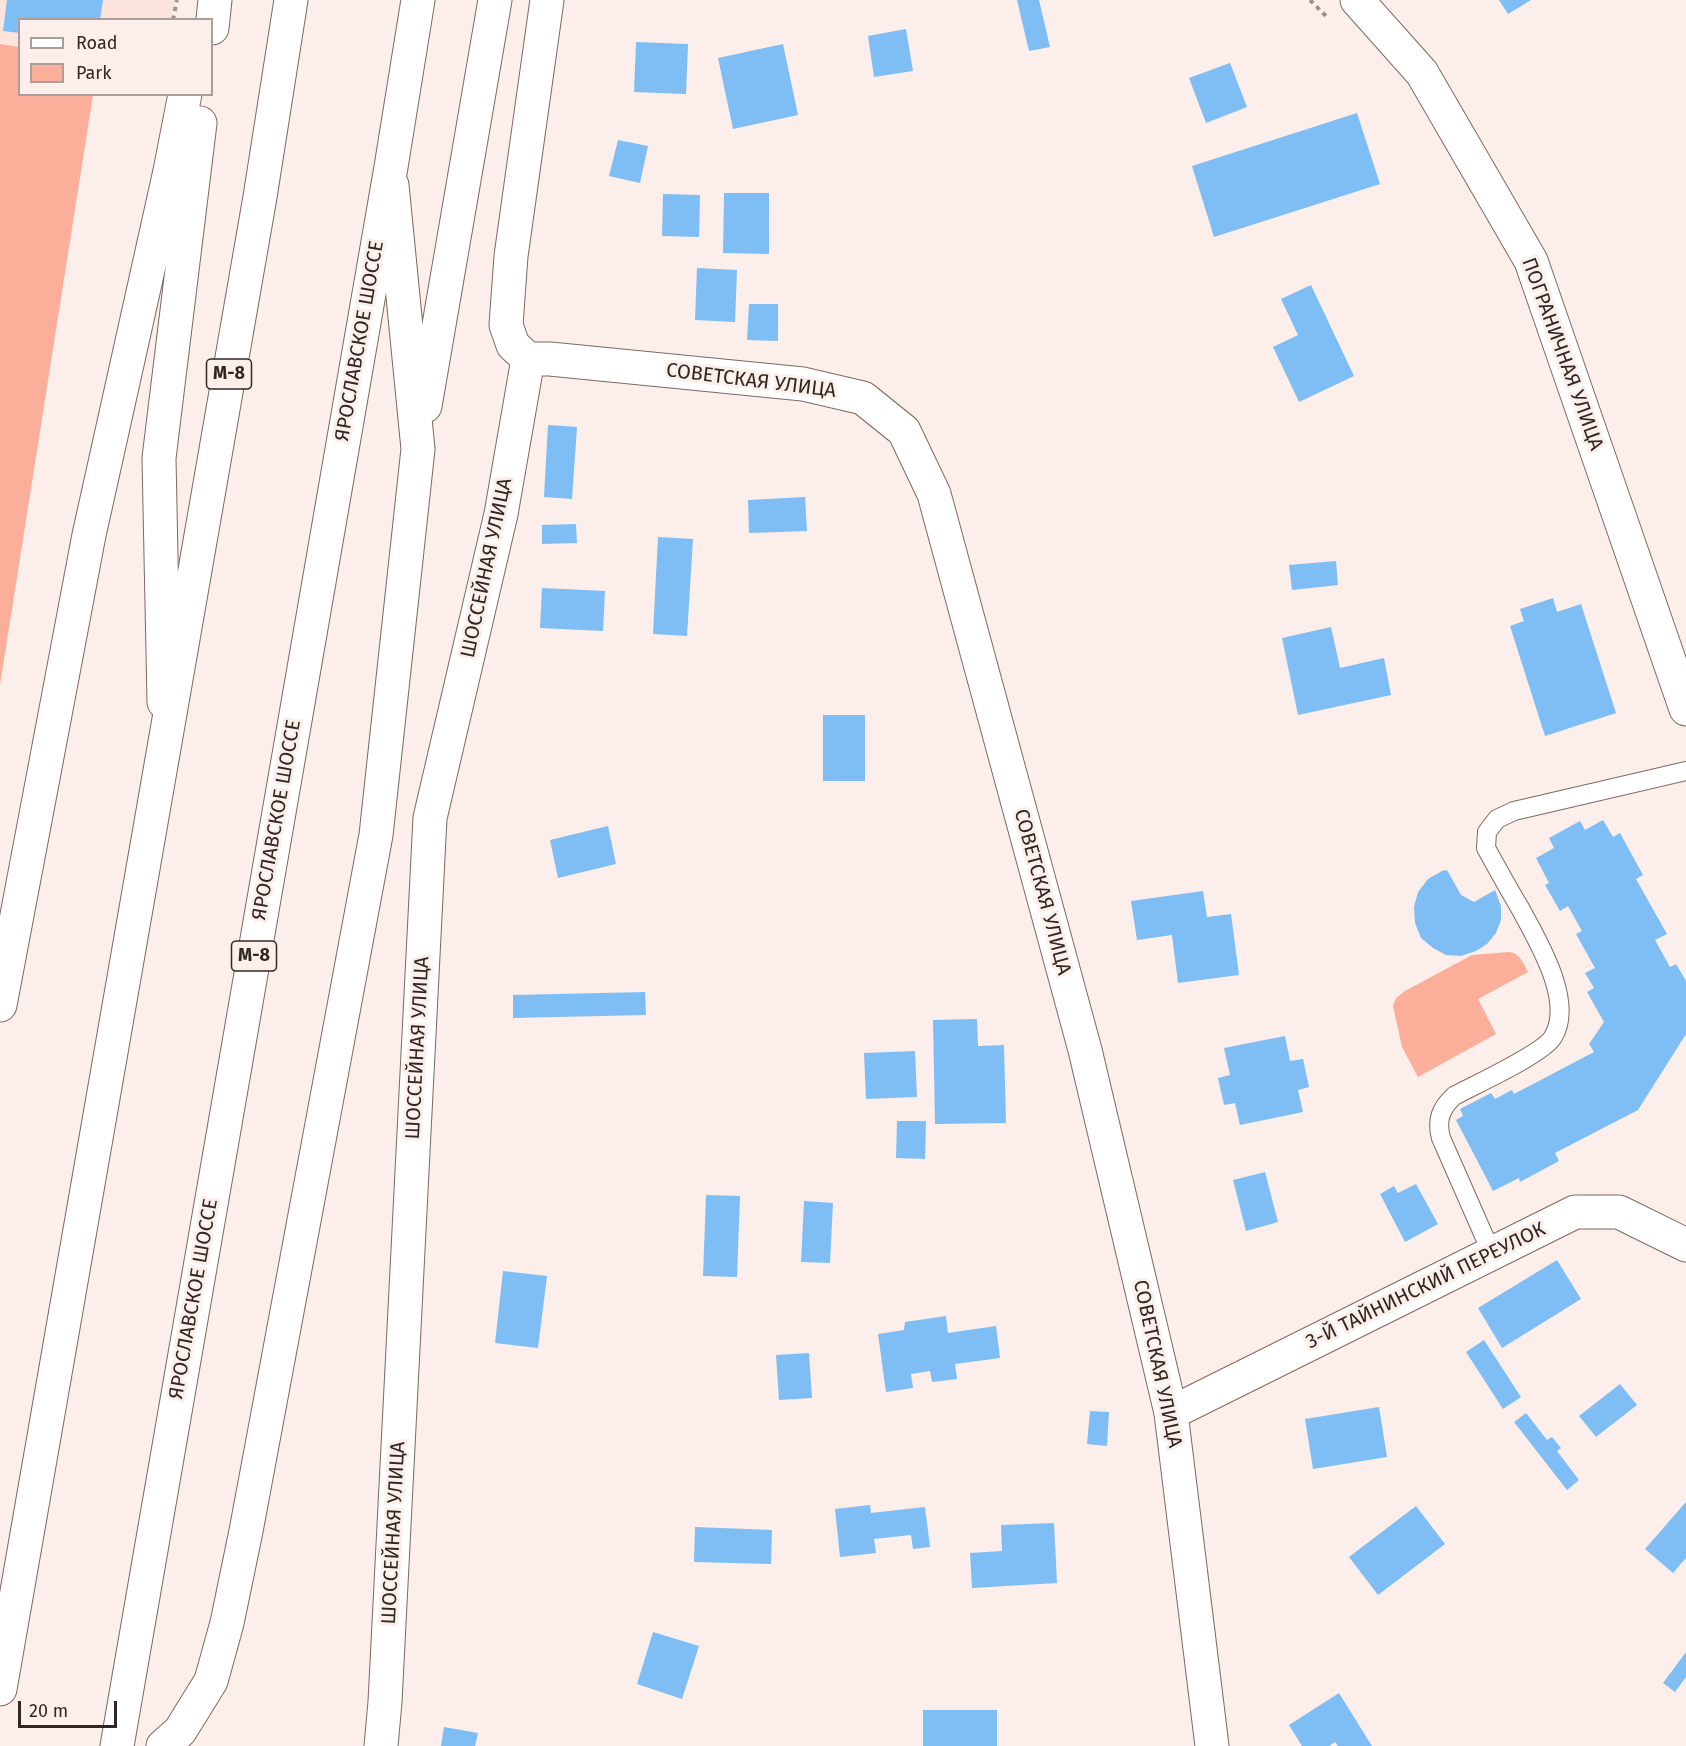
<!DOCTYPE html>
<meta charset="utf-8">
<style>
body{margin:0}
#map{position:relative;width:1686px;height:1746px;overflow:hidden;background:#fceeea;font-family:"Fira Sans",sans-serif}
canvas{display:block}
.legend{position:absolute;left:18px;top:18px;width:195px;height:78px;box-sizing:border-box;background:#fceeea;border:2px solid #aa9e9b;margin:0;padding:8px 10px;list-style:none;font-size:18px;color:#302725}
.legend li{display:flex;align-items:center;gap:12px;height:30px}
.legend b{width:30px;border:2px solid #aa9e9b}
.scale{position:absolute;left:18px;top:1701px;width:99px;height:27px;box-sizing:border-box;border:3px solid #302725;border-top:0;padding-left:8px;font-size:18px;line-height:21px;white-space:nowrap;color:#302725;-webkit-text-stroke:4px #fceeea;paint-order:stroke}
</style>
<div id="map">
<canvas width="1686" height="1746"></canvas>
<ul class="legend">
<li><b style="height:8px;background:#fff"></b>Road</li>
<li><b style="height:16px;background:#fbae99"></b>Park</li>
</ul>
<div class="scale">20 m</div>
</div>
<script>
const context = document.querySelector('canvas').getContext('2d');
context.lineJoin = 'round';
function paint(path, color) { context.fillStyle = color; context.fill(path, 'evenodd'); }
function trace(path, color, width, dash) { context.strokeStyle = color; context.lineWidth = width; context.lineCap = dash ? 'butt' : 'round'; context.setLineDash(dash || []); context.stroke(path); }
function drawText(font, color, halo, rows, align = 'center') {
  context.font = font + ' "Fira Sans",sans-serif'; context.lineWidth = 6; context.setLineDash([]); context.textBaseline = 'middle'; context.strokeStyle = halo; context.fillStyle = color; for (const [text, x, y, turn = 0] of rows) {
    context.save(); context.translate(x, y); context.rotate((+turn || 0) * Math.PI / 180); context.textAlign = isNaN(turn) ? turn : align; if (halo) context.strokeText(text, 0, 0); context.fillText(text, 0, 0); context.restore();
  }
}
paint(new Path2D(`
 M 0,0 L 174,0 L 171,19 L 20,20 L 19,47 L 0,43 Z`), '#fce3dc');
paint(new Path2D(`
 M 0,44 L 19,47 L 20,94 L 93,95 L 0,685 Z
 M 1509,952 C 1520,953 1523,963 1528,972 L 1478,999 L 1496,1034 L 1418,1077 L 1402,1047 L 1393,1006 L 1396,998 L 1405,991 L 1472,955 Z`), '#fbae99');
paint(new Path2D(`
 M 7,0 L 103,0 L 100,20 L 20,20 L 20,33 L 3,31 Z
 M 1017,0 L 1039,0 L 1050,47 L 1029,51 Z
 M 1499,0 L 1531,0 L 1508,14 Z
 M 906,29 L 913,71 L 874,77 L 868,36 Z
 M 636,42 L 688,44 L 686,94 L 634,92 Z
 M 783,44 L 798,115 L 733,129 L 718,58 Z
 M 1230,63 L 1247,107 L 1206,123 L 1189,78 Z
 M 1357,113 L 1380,184 L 1214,237 L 1192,166 Z
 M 618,140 L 648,146 L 640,183 L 609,176 Z
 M 724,193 L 769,193 L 769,254 L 723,253 Z
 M 663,194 L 700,195 L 699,237 L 662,236 Z
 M 697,268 L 737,270 L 735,322 L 695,320 Z
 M 1311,285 L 1354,376 L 1299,402 L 1273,347 L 1298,335 L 1281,299 Z
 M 749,304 L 778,304 L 778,341 L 747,340 Z
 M 548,425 L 577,427 L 572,499 L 544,497 Z
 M 805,497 L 807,531 L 749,533 L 748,500 Z
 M 576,524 L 577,543 L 542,544 L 542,525 Z
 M 658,537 L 693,539 L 687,636 L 653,634 Z
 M 1336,561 L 1338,585 L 1292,590 L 1289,565 Z
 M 542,588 L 605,591 L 603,631 L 540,628 Z
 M 1553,598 L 1557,612 L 1581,604 L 1616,713 L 1545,736 L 1510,626 L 1524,621 L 1520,609 Z
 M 1331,627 L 1340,668 L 1384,658 L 1391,695 L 1298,715 L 1282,638 Z
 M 823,715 L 865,715 L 865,781 L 823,781 Z
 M 1603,820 L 1613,837 L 1620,833 L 1643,875 L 1636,879 L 1667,934 L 1655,940 L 1670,967 L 1676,964 L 1686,981 L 1686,1034 L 1638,1110 L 1555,1153 L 1559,1161 L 1520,1182 L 1519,1178 L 1493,1191 L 1456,1120 L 1463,1116 L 1460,1109 L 1491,1093 L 1495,1099 L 1512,1090 L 1514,1094 L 1594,1052 L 1589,1044 L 1604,1022 L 1587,992 L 1594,988 L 1585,973 L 1595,968 L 1576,934 L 1582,931 L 1568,906 L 1560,911 L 1545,885 L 1549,883 L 1536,858 L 1554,848 L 1549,838 L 1580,821 L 1585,830 Z
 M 608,826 L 616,864 L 558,878 L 550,840 Z
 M 1447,870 L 1461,895 L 1474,902 L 1495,890 L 1501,906 L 1501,920 L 1496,933 L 1487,944 L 1476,951 L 1461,956 L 1446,955 L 1433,948 L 1421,938 L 1415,923 L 1414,907 L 1418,892 L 1428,879 L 1442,871 Z
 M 1203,891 L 1207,917 L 1231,914 L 1239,975 L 1178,983 L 1172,935 L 1137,940 L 1131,901 Z
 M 645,992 L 646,1015 L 513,1018 L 513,995 Z
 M 977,1019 L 978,1046 L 1004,1045 L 1006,1123 L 935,1124 L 933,1020 Z
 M 1285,1036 L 1290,1061 L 1303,1059 L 1309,1087 L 1298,1090 L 1303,1112 L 1240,1125 L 1235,1103 L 1224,1105 L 1218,1078 L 1230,1075 L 1224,1048 Z
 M 915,1051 L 917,1097 L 866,1099 L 864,1053 Z
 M 897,1121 L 926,1121 L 925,1159 L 896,1158 Z
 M 1265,1172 L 1278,1222 L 1246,1231 L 1233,1180 Z
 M 1416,1184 L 1438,1224 L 1405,1242 L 1380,1194 L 1394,1186 L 1398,1193 Z
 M 706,1195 L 740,1196 L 737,1277 L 703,1276 Z
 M 804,1201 L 833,1203 L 830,1263 L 801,1262 Z
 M 1557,1260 L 1581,1299 L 1502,1348 L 1478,1308 Z
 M 503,1271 L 547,1276 L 538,1348 L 495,1343 Z
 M 946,1316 L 948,1333 L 996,1326 L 1000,1358 L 955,1364 L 957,1379 L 932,1382 L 930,1371 L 911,1374 L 913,1388 L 886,1392 L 878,1334 L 904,1330 L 905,1322 Z
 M 1484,1340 L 1521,1397 L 1503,1409 L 1466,1352 Z
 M 809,1353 L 812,1398 L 779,1400 L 776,1355 Z
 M 1620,1384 L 1637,1405 L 1596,1437 L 1579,1416 Z
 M 1379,1407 L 1387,1457 L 1313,1469 L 1305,1419 Z
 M 1090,1411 L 1109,1412 L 1107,1446 L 1087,1444 Z
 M 1526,1413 L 1547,1440 L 1552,1437 L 1561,1448 L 1557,1451 L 1579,1480 L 1567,1490 L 1514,1422 Z
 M 1686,1502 L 1686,1558 L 1673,1573 L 1645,1549 Z
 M 870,1505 L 871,1513 L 925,1507 L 930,1547 L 913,1549 L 911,1535 L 874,1539 L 876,1553 L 840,1557 L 835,1509 Z
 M 1416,1506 L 1445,1544 L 1378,1595 L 1349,1557 Z
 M 1054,1523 L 1057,1583 L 972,1588 L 970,1553 L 1002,1551 L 1001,1525 Z
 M 695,1527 L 772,1530 L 771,1564 L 694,1562 Z
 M 653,1632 L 699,1646 L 682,1699 L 637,1684 Z
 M 1686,1652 L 1686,1677 L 1675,1692 L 1663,1683 Z
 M 1339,1693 L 1372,1746 L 1338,1746 L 1335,1742 L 1329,1746 L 1302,1746 L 1289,1725 Z
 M 923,1710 L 997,1710 L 997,1746 L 923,1746 Z
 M 444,1727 L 478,1733 L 475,1746 L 441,1746 Z`), '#7ebef4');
const service = new Path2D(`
 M 1492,1254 L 1441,1138 C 1436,1120 1441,1108 1454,1096 C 1474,1085 1543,1054 1553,1037 C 1575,1001 1537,940 1520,908 C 1508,888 1497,868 1486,848 L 1487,832 L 1497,819 L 1514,811 L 1686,771`);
const minor = new Path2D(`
 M 1171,1413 L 1575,1212 L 1619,1212 L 1686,1245
 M 381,1746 L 385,1702 L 430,818 L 501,514 L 528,359`);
const tertiary = new Path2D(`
 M 547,0 L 511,256 L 506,325 L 513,345 L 528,359 L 550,359 L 803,384 L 863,398 L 904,431 L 934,494 L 1085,1050 L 1171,1413 L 1212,1746
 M 1357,0 L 1422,73 L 1531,261 L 1686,709
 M 212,28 L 215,0
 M 425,406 L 495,0
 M 164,702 L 159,458 L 200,123
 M 0,1005 L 89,535 L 170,171 L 185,94
 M 163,1746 L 180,1731 L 211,1681 L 227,1623 L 246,1531 L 376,835 L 418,449 L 392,185`);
const trunk = new Path2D(`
 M 0,1689 L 260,197 L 291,0
 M 117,1746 L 391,167 L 418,0`);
trace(service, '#7d6963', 20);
trace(minor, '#7d6963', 35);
trace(tertiary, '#7d6963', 35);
trace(trunk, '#7d6963', 35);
trace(new Path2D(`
 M 1310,0 L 1327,17
 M 173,20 L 177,0`), '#9f9390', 4, [4.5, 4.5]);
trace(service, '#fff', 18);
trace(minor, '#fff', 33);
trace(tertiary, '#fff', 33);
trace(trunk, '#fff', 33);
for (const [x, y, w] of [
 [229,374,45],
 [254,956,45]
]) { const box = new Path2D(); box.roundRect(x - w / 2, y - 15, w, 30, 4.5); context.fillStyle = '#fceeea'; context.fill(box); trace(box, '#302725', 1.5); }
drawText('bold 18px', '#302725', null, [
 ["М-8",229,374],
 ["М-8",254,956]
]);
drawText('20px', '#302725', '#fceeea', [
 ["ЯРОСЛАВСКОЕ ШОССЕ",360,341,-80],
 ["ПОГРАНИЧНАЯ УЛИЦА",1562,354,70],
 ["СОВЕТСКАЯ УЛИЦА",751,381,7],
 ["ШОССЕЙНАЯ УЛИЦА",487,568,-78],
 ["ЯРОСЛАВСКОЕ ШОССЕ",277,820,-80],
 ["СОВЕТСКАЯ УЛИЦА",1042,892,75],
 ["ШОССЕЙНАЯ УЛИЦА",418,1048,-87],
 ["3-Й ТАЙНИНСКИЙ ПЕРЕУЛОК",1426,1286,-26],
 ["ЯРОСЛАВСКОЕ ШОССЕ",194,1299,-80],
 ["СОВЕТСКАЯ УЛИЦА",1157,1364,78],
 ["ШОССЕЙНАЯ УЛИЦА",394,1533,-87]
]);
</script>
